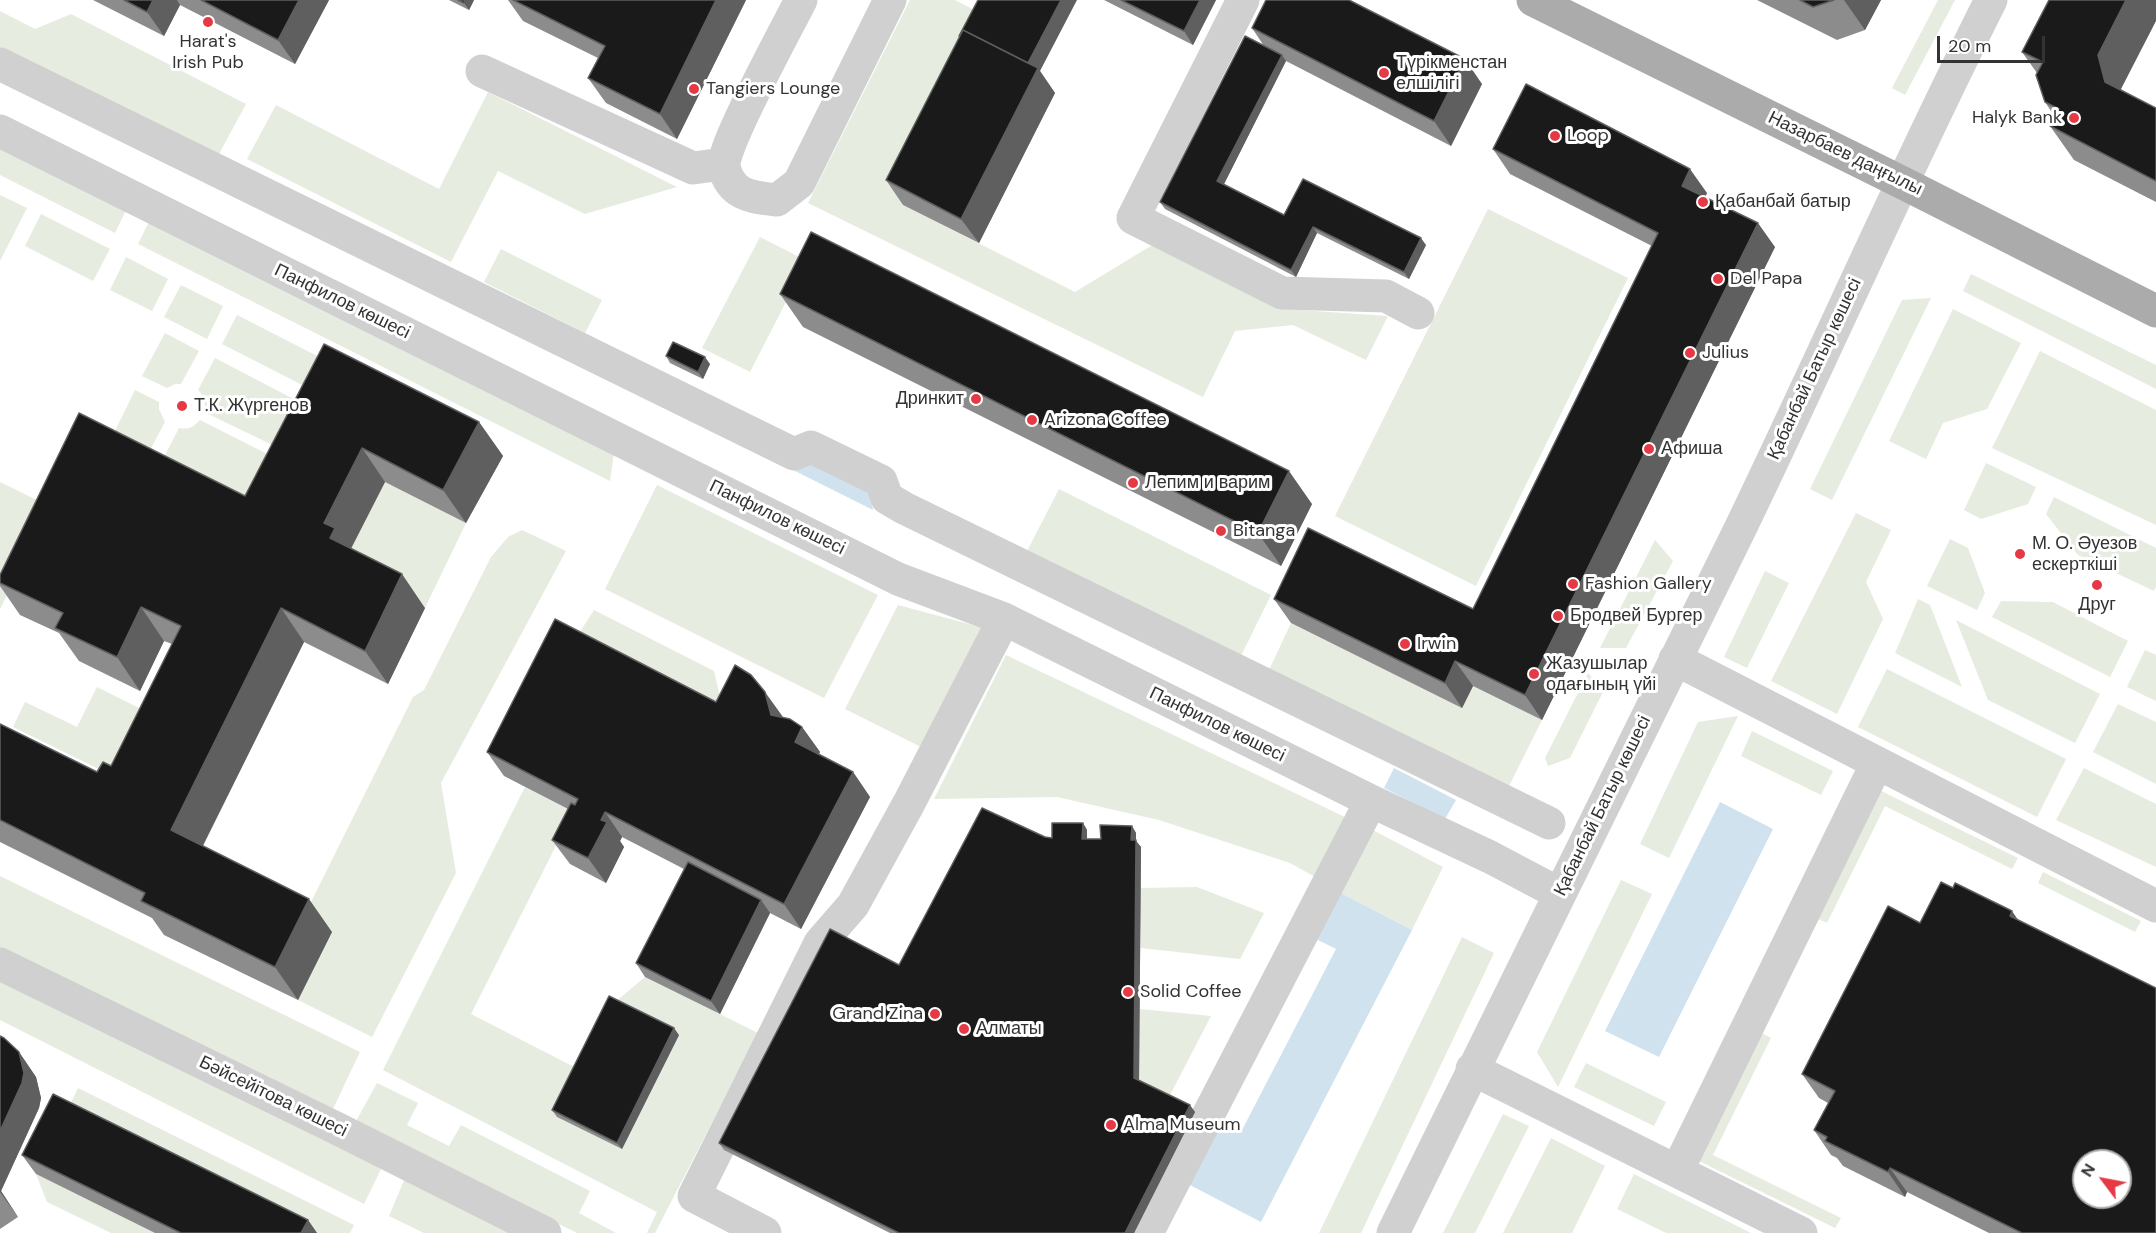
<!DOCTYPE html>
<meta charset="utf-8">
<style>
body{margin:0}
#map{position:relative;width:2156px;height:1233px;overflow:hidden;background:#fff;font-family:"DM Sans",sans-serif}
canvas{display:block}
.north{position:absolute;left:2072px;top:1149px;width:60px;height:60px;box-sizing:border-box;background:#fff;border:2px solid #adadad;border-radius:50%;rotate:302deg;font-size:16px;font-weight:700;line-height:24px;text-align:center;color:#333}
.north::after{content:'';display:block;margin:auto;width:21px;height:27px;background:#e63946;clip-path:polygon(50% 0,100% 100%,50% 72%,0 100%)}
.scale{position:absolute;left:1937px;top:36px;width:108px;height:27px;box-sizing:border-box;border:3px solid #333;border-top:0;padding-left:8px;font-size:18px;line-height:21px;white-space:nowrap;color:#333;-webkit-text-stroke:4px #fff;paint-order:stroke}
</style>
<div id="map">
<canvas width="2156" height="1233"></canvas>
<div class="north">N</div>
<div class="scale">20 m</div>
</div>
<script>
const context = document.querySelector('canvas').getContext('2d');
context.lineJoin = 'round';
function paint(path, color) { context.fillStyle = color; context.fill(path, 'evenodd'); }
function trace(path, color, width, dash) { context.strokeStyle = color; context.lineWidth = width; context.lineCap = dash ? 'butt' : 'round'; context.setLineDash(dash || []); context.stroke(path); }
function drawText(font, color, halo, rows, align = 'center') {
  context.font = font + ' "DM Sans",sans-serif'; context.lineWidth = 6; context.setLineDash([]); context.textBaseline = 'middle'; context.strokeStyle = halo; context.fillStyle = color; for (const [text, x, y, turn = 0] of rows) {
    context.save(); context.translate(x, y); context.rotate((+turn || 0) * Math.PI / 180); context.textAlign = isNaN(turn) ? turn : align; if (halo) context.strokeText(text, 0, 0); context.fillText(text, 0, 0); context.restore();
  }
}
paint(new Path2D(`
 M 910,0 L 955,0 L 986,16 L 903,205 L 1075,292 L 1154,244 L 1284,309 L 1388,316 L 1366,360 L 1293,325 L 1235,331 L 1203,397 L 808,203 Z
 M 1938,0 L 1955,0 L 1905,95 L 1892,88 Z
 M 0,11 L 35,29 L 71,14 L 246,104 L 219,154 L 0,48 Z
 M 488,92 L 677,187 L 585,214 L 498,171 L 451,262 L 247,159 L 276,105 L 439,189 Z
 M 0,146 L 127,208 L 115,233 L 0,175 Z
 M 0,195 L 27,208 L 0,261 Z
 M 1488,209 L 1628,278 L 1476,586 L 1335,516 Z
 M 41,214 L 110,249 L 93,281 L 25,246 Z
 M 149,222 L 614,452 L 610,481 L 138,244 Z
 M 760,237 L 807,261 L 750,372 L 702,348 Z
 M 501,249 L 602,300 L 585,333 L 484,282 Z
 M 126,257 L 168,279 L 152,311 L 110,290 Z
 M 1971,274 L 2156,365 L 2156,389 L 1963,291 Z
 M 181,285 L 223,306 L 207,339 L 164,317 Z
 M 1931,298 L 1832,500 L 1810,489 L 1902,300 Z
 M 1953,309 L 2021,343 L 1987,409 L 1943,423 L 1926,459 L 1889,441 Z
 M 237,315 L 331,363 L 316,392 L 222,344 Z
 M 165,333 L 199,351 L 181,384 L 175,384 L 167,388 L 142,376 Z
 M 2040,351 L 2156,410 L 2156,525 L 1992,448 Z
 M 215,358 L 309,407 L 287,452 L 204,412 C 206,403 205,397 198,390 Z
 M 135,390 L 159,402 L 159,409 L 165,422 L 148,454 L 113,435 Z
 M 200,420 L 283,462 L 259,508 L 162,461 L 179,428 C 189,430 193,427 200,420 Z
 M 1986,463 L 2036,487 L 2028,504 L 1981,519 L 1964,510 Z
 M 0,482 L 51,507 L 0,609 Z
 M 385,482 L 466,523 L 425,608 L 353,571 L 347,556 Z
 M 657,485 L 878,595 L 824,698 L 605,589 Z
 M 1059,489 L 1271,595 L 1240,658 L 1025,555 Z
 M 2054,497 L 2156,548 L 2156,587 L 2154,591 L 2078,555 L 2046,514 Z
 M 1856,513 L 1891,530 L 1866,582 L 1883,619 L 1837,714 L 1771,681 Z
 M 522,530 L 566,551 L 441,783 L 456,873 L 372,1037 L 298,1000 L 332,933 L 303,918 L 413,697 L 424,690 L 491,557 L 508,537 Z
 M 1950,539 L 1968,548 L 1985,593 L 1977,610 L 1927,586 Z
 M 1655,540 L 1673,561 L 1626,648 L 1600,648 Z
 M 1765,571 L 1789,583 L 1747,668 L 1724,657 Z
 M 1918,599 L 1930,605 L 1962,687 L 1895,653 Z
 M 2001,601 L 2053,602 L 2128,641 L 2110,677 L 1992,617 Z
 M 898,605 L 984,628 L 923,748 L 845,709 Z
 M 594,610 L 714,671 L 726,723 L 572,644 Z
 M 1956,620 L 2100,694 L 2075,743 L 1988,700 Z
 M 1291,623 L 1462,707 L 1473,686 L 1542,720 L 1506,792 L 1268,672 Z
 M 2145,650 L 2156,655 L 2156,701 L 2127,687 Z
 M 1006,655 L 1345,817 L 1315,877 L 1290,863 L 1159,820 L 1057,797 L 934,799 Z
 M 1887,669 L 2066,759 L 2037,817 L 1858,727 Z
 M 1588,673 L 1604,690 L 1570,758 L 1548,766 L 1545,758 Z
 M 97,687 L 145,711 L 113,776 L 13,727 L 25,702 L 77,727 Z
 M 2118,704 L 2156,722 L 2156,784 L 2093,752 Z
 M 1738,716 L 1669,858 L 1640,844 L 1698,722 Z
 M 1752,731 L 1833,771 L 1821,795 L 1741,756 Z
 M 2084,768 L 2156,804 L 2156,867 L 2056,820 Z
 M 525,787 L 573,812 L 471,1014 L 580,1070 L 557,1117 L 622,1149 L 614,1003 L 645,977 L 758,1033 L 655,1233 L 647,1233 L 657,1212 L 383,1070 Z
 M 1877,789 L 2018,858 L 2012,869 L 1885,806 L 1827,923 L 1814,917 Z
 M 1369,828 L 1443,867 L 1412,930 L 1339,892 Z
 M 2043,872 L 2141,921 L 2135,932 L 2038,883 Z
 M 0,876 L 360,1052 L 332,1111 L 0,948 Z
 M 1621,880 L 1652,894 L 1558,1087 L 1537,1052 Z
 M 1197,887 L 1264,913 L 1240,959 L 1141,948 L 1140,888 Z
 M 1462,937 L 1494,953 L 1361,1233 L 1319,1233 Z
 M 0,975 L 384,1163 L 364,1204 L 0,1020 Z
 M 1140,1009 L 1211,1016 L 1168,1099 L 1139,1085 Z
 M 1758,1031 L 1771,1038 L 1713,1155 L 1841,1218 L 1835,1228 L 1695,1159 Z
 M 1586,1063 L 1666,1102 L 1654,1126 L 1574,1087 Z
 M 377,1083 L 418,1103 L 407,1125 L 449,1146 L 461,1125 L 590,1191 L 579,1213 L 616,1233 L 577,1233 L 355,1123 Z
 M 78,1088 L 354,1225 L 350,1233 L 308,1233 L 66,1113 Z
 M 1503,1114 L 1529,1126 L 1475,1233 L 1443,1233 Z
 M 1551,1138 L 1605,1166 L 1572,1233 L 1503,1233 Z
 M 36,1174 L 155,1233 L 111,1233 L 47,1202 Z
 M 1634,1174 L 1751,1233 L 1666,1233 L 1617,1209 Z
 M 405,1178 L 515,1233 L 424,1233 L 389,1216 Z`), '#e6ecdf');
paint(new Path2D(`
 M 811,456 L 869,485 L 873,510 L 791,469 Z
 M 1394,768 L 1456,800 L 1445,819 L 1384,788 Z
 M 1720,802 L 1773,829 L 1659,1057 L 1605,1031 Z
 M 1339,892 L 1412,930 L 1261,1222 L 1188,1184 L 1220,1120 L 1242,1130 L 1336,949 L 1314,938 Z`), '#cfe2ee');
trace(new Path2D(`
 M 801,0 C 789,24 720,150 724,167 C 731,196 752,197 777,200 L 799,183 L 890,0
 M 1243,0 L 1133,218 L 1282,293 L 1386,296 L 1418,313
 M 0,64 L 794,454 L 811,447 L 881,481 L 887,498 L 904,508 L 1549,823
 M 482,71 L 693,168 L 723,164
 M 0,131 L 898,579 L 1004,619 L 1371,801 L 1490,857 L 1560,894
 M 1675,659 L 2156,906
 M 0,964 L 338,1129 L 545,1233
 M 1472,1069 L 1801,1233
 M 1677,1171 L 1877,763
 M 765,1233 L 694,1196 L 820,943 L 853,905 L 909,803 L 1004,619
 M 1147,1233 L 1371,801
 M 1393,1233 C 1507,997 1625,764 1740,529 C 1825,353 1903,174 1991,0`), '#d0d0d0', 33);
trace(new Path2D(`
 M 1533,0 L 1901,182 L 2156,311`), '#ababab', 33);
paint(new Path2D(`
 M 93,0 L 329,0 L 295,64 L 180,5 L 164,36 Z
 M 449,0 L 474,0 L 469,10 Z
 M 508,0 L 746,0 L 677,139 L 606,103 L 588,78 L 598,58 L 523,21 Z
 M 1104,0 L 1216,0 L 1193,45 Z
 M 1757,0 L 1881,0 L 1865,30 L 1837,40 Z
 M 1252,28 L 1482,84 L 1451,146 L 1286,61 L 1224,184 L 1284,215 L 1426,245 L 1409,279 L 1317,233 L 1296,277 L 1165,209 L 1160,202 L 1264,46 Z
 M 2022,52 L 2121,89 L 2122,91 L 2156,108 L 2156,202 L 2074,160 L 2050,126 L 2055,117 L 2045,102 L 2037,73 Z
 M 1040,71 L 1055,93 L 979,243 L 903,205 L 886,180 Z
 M 1493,149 L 1707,193 L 1705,197 L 1775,247 L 1542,720 L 1473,686 L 1462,708 L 1291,623 L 1274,599 L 1473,609 L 1652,246 L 1510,174 Z
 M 780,294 L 1312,504 L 1281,566 L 803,327 Z
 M 324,344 L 479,422 L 503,456 L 466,523 L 385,482 L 351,549 L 425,608 L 388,684 L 304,642 L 203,846 L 332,932 L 298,1000 L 164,935 L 152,918 L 0,842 L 0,724 L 97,772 L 111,766 L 172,644 L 164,641 L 140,691 L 79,661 L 59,633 L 20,615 L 0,586 L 0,575 L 245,496 Z
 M 666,356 L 710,364 L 703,379 L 670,363 Z
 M 716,702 L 783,718 L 802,727 L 820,752 L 819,754 L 853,772 L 870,797 L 801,929 L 770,913 L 720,1014 L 645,977 L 636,963 L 684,869 L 622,837 L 620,841 L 624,847 L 606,883 L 570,864 L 552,840 L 568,809 L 504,776 L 487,752 Z
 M 1083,823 L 1087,830 L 1087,839 L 1101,839 L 1132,826 L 1136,833 L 1136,841 L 1141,847 L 1139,1080 L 1195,1112 L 1134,1233 L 890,1233 L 724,1150 L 719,1143 L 899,965 L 1045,837 L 1052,838 Z
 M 1920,923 L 2156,1233 L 1989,1233 L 1907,1192 L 1905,1197 L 1843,1166 L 1837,1158 L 1831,1155 L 1814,1130 L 1828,1103 L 1819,1098 L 1802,1074 Z
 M 679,1035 L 622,1149 L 557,1117 L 552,1110 Z
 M 0,1036 L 19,1052 L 36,1077 L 41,1098 L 39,1108 L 1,1191 L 18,1217 L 0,1229 Z
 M 22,1155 L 308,1220 L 317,1233 L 155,1233 L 36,1174 Z`), '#8c8c8c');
paint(new Path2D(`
 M 153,0 L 177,0 L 180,5 L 164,36 L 147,12 Z
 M 299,0 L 329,0 L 295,64 L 278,40 Z
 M 465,0 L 474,0 L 469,10 L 464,3 Z
 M 716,0 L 746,0 L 677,139 L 660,114 Z
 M 1061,0 L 1077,0 L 1040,71 L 1055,93 L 979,243 L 961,219 L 1025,69 Z
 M 1200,0 L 1216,0 L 1193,45 L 1184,31 Z
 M 1844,0 L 1881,0 L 1865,30 Z
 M 2126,0 L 2156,0 L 2156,21 L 2121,89 L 2129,115 L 2105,82 L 2098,55 Z
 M 1282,55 L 1286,61 L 1222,188 L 1217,181 Z
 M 1465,59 L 1482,84 L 1451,146 L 1434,121 Z
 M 1690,169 L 1707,193 L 1699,210 L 1682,186 Z
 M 1758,223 L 1775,247 L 1542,720 L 1525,695 Z
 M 1313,227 L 1317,233 L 1296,277 L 1291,270 Z
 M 1421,238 L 1426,245 L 1409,279 L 1404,272 Z
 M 705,357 L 710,364 L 703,379 L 698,372 Z
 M 479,422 L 503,456 L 466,523 L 443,490 Z
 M 362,448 L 385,482 L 350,550 L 330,538 L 324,523 Z
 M 1289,471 L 1312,504 L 1281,566 L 1258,533 Z
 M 402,574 L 425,608 L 388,684 L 365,651 Z
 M 141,607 L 164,641 L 140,691 L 117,657 Z
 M 281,608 L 304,642 L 194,863 L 171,830 Z
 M 1455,661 L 1473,686 L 1462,708 L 1445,683 Z
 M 765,692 L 783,717 L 788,739 L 771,715 Z
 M 802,727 L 820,752 L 812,767 L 795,742 Z
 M 853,772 L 870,797 L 801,929 L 784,904 Z
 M 605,812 L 622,837 L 620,841 L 624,847 L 606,883 L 588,858 Z
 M 1083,823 L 1087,830 L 1087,845 L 1082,839 Z
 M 1132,826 L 1136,833 L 1136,841 L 1141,847 L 1139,1085 L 1134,1078 Z
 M 309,899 L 332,932 L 298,1000 L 275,967 Z
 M 761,900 L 770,913 L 720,1014 L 711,1001 Z
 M 2012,911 L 2029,936 L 2010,916 Z
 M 674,1028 L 679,1035 L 622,1149 L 617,1143 Z
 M 19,1052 L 36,1077 L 41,1098 L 39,1108 L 1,1191 L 18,1217 L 0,1192 L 0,1131 Z
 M 1190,1105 L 1195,1112 L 1134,1233 L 1125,1233 Z
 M 1890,1168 L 1907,1192 L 1905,1197 L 1888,1172 Z
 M 308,1220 L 317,1233 L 301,1233 Z`), '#5f5f5f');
const building = new Path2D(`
 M 124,0 L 153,0 L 147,12 Z
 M 201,0 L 299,0 L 278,40 Z
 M 458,0 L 465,0 L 464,3 Z
 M 513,0 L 716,0 L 660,114 L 588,78 L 605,46 Z
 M 978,0 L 1061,0 L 1028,63 L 963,30 L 959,36 Z
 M 1121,0 L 1200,0 L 1184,31 Z
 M 1266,0 L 1349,0 L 1465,59 L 1434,121 L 1252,28 Z
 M 1800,0 L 1834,0 L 1813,7 Z
 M 2049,0 L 2126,0 L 2098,55 L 2105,82 L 2156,108 L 2156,181 L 2050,126 L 2059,109 L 2045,102 L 2036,75 L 2043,62 L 2022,52 Z
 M 963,30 L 1038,68 L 961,219 L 886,180 Z
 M 1245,36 L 1282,55 L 1217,181 L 1284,215 L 1303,179 L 1421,238 L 1404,272 L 1313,227 L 1291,270 L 1160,202 Z
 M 1526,84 L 1690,169 L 1682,186 L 1758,223 L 1525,695 L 1455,661 L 1445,683 L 1274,599 L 1308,528 L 1473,609 L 1658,233 L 1493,149 Z
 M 811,232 L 1289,471 L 1258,533 L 780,294 Z
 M 673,342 L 705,357 L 698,372 L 666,356 Z
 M 324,344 L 479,422 L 443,490 L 362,448 L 324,523 L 335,528 L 330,538 L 402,574 L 365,651 L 281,608 L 171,830 L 309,899 L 275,967 L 141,901 L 145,893 L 0,820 L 0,724 L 97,772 L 103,762 L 111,766 L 181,626 L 141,607 L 117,657 L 55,628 L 63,613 L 0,583 L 0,575 L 79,413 L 245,496 Z
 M 555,619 L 716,702 L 735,665 L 751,675 L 765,692 L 771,715 L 790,719 L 802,727 L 795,742 L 853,772 L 784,904 L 605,812 L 601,820 L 607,822 L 588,858 L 552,840 L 571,803 L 575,805 L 578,799 L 487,752 Z
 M 982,808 L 1045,837 L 1052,838 L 1052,823 L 1083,823 L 1082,839 L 1101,839 L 1100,825 L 1132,826 L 1131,840 L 1136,840 L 1134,1078 L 1190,1105 L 1125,1233 L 899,1233 L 719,1143 L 830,929 L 899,965 Z
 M 688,862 L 761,900 L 711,1001 L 636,963 Z
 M 1941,882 L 1953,888 L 1955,883 L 2012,911 L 2010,916 L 2156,988 L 2156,1233 L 2022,1233 L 1890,1168 L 1888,1172 L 1825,1141 L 1827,1137 L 1814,1130 L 1835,1091 L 1802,1074 L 1888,906 L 1920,923 ZM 2084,1161 L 2120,1161 L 2120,1197 L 2084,1197 Z
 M 609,996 L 674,1028 L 617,1143 L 552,1110 Z
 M 0,1036 L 4,1038 L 19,1052 L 24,1073 L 22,1083 L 0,1131 Z
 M 53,1094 L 308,1220 L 301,1233 L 181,1233 L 22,1155 Z`);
paint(building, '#1a1a1a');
trace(building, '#5f5f5f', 1.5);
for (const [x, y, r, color] of [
 [208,22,6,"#e63946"],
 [1384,73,6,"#e63946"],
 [694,89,6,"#e63946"],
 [2074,118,6,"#e63946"],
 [1555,136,6,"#e63946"],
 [1703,202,6,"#e63946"],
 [1718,279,6,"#e63946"],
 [1690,353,6,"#e63946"],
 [976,399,6,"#e63946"],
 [182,406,6,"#e63946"],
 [1032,420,6,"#e63946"],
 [1649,449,6,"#e63946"],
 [1133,483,6,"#e63946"],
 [1221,531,6,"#e63946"],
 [2020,554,6,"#e63946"],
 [1573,584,6,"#e63946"],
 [2097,585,6,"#e63946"],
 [1558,616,6,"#e63946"],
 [1405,644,6,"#e63946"],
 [1534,674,6,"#e63946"],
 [1128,992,6,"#e63946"],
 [935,1014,6,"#e63946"],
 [964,1029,6,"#e63946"],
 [1111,1125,6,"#e63946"]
]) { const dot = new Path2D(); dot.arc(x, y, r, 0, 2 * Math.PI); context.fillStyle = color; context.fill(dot); trace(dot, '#fff', 2); }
drawText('18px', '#333', '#fff', [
 ["Harat's",208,42,"center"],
 ["Irish Pub",208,63,"center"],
 ["Түрікменстан",1396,63],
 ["елшілігі",1396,84],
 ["Tangiers Lounge",706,89],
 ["Halyk Bank",2062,118,"right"],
 ["Loop",1567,136],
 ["Қабанбай батыр",1715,202],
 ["Del Papa",1730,279],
 ["Julius",1702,353],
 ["Дринкит",964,399,"right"],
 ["Т.К. Жүргенов",194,406],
 ["Arizona Coffee",1044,420],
 ["Афиша",1661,449],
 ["Лепим и варим",1145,483],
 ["Bitanga",1233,531],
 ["М. О. Әуезов",2032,544],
 ["ескерткіші",2032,565],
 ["Fashion Gallery",1585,584],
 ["Друг",2097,605,"center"],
 ["Бродвей Бургер",1570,616],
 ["Irwin",1417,644],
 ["Жазушылар",1546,664],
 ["одағының үйі",1546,685],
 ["Solid Coffee",1140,992],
 ["Grand Zina",923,1014,"right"],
 ["Алматы",976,1029],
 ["Alma Museum",1123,1125]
], 'left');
drawText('18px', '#333', '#fff', [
 ["Назарбаев даңғылы",1845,154,26],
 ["Панфилов көшесі",342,302,26],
 ["Қабанбай Батыр көшесі",1815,369,-65],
 ["Панфилов көшесі",777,518,26],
 ["Панфилов көшесі",1217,725,26],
 ["Қабанбай Батыр көшесі",1603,806,-64],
 ["Бәйсейітова көшесі",273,1097,26]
]);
</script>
